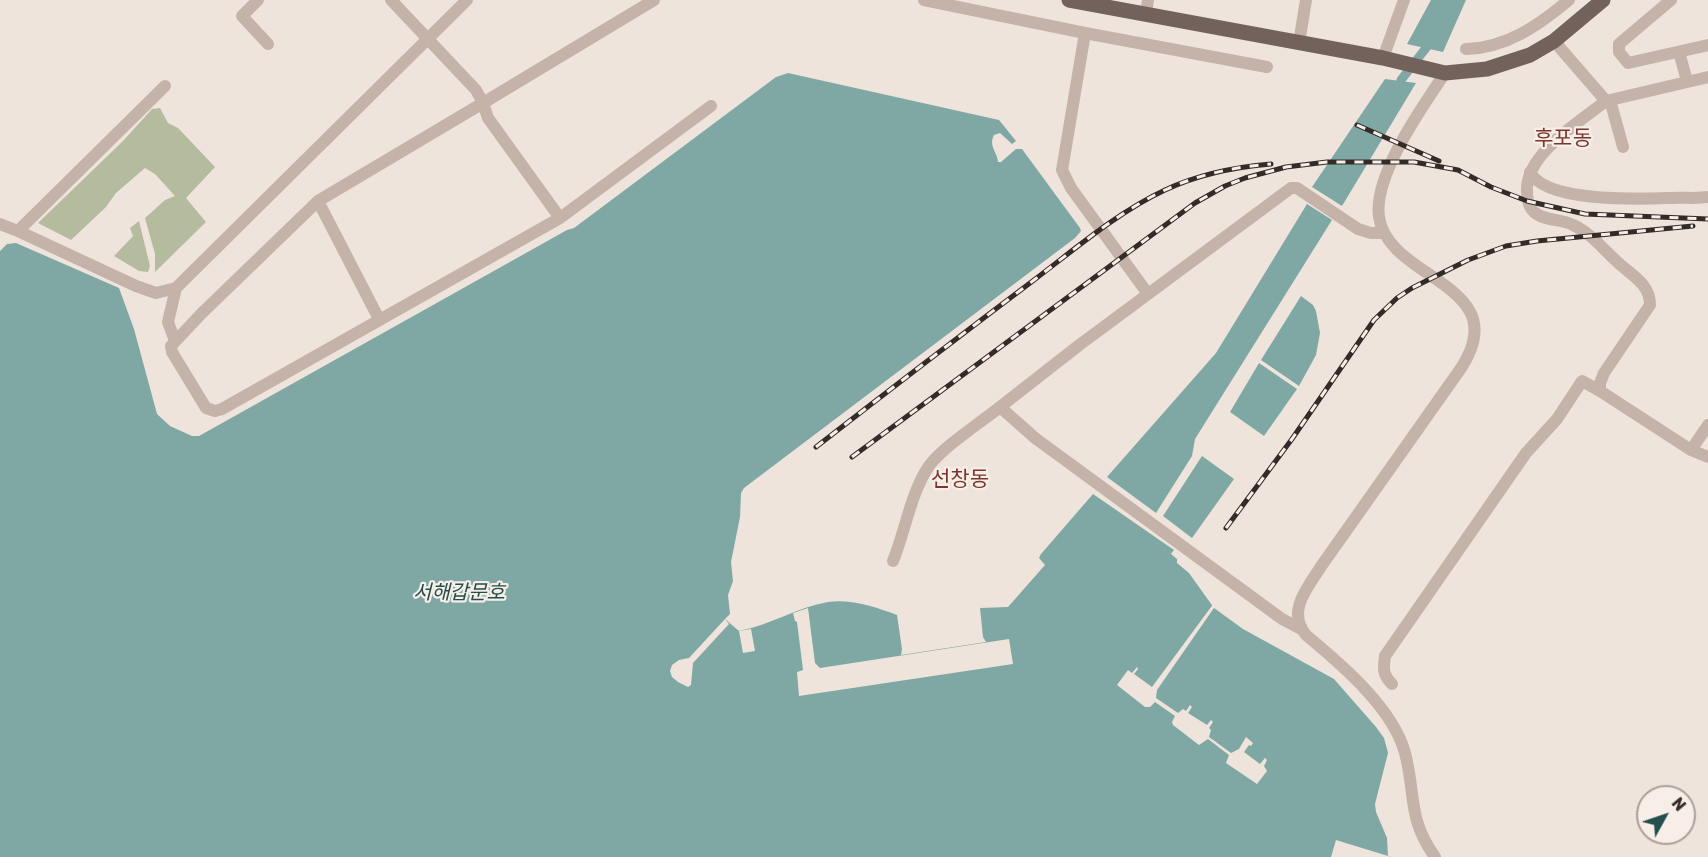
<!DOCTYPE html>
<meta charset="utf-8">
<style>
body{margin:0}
#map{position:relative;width:1708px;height:857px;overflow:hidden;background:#eee4dc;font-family:Rubik,sans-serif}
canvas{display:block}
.north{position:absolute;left:1636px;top:785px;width:60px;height:60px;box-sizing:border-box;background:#f7eee8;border:2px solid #a9a09b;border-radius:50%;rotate:50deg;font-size:16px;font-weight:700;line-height:24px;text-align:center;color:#332b28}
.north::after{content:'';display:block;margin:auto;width:21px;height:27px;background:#234f4d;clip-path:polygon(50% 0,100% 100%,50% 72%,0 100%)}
</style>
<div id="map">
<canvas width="1708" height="857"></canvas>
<div class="north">N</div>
</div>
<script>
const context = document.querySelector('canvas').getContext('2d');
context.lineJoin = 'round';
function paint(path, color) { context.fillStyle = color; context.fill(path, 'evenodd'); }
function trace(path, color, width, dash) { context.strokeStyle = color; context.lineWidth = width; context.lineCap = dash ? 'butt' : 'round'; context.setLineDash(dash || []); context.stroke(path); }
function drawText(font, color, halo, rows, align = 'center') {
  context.font = font + ' Rubik,"Noto Sans KR",sans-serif'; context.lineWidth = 4.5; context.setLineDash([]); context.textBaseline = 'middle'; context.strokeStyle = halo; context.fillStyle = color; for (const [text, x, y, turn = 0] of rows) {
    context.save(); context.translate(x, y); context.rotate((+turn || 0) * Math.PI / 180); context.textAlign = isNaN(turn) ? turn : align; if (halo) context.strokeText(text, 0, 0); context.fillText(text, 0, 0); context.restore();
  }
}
paint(new Path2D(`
 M 160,108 L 168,123 L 178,128 L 215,167 L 186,198 L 206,222 L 155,272 L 155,254 L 145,218 L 165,200 L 175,196 L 155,174 L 145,168 L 116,193 L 106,207 L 71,240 L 38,223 L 123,141 L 152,109 Z
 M 139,221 L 150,266 L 148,272 L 139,271 L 114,256 L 133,236 L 130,228 Z`), '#b5bb9e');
paint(new Path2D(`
 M 1431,0 L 1466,0 L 1443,52 L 1407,44 Z
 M 788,73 L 999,120 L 1016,141 L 1012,144 L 1000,133 L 994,135 C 988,146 998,153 998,162 L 1001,162 L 1016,149 L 1022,149 L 1080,228 L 1081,231 L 1075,238 L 744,488 L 741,493 L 740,517 L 731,562 L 733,581 L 728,595 L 730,614 L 725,619 L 739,631 C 770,625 798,607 828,602 C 852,599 875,607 897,615 L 902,649 L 901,655 L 986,642 L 983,637 L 980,608 L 1008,607 L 1045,565 L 1039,558 L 1041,554 L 1093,494 L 1174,550 L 1171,554 L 1177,559 L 1177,563 L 1189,573 L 1214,608 L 1243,629 L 1334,679 L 1376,727 L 1384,738 L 1388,753 L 1375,804 L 1376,812 L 1387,838 L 1388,856 L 1391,857 L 0,857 L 0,251 L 7,244 L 16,243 L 119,288 L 134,329 L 157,414 L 170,426 L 192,436 L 199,436 L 567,230 L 574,228 L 776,77 Z
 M 1385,79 L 1416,83 L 1342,206 L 1312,187 Z
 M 1307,204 L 1332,220 L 1195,439 L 1192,456 L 1156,513 L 1107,477 L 1216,353 Z
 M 1301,296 L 1313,305 L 1316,311 L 1320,333 L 1316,355 L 1299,386 L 1261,360 Z
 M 1259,363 L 1297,389 L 1264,436 L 1230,412 Z
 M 1202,456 L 1234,479 L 1192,538 L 1163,516 Z`), '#7fa8a5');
paint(new Path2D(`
 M 1214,603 L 1216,605 L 1157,690 L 1156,698 L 1178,713 L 1183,709 L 1186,711 L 1190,705 L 1192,707 L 1188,713 L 1207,725 L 1211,720 L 1213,722 L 1209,728 L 1211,730 L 1209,737 L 1231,753 L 1239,749 L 1246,737 L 1253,743 L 1251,746 L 1249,745 L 1244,752 L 1260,764 L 1265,758 L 1267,760 L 1264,766 L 1267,771 L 1257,784 L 1226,763 L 1229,755 L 1208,739 L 1199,745 L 1173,725 L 1172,722 L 1175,716 L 1155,702 L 1150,707 L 1145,707 L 1117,685 L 1128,670 L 1132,673 L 1137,667 L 1138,669 L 1134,674 L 1152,687 Z
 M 808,608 L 815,663 L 820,668 L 1009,639 L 1013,664 L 799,696 L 797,672 L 803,670 L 797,622 L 795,621 L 793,613 Z
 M 725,619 L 729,624 L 693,663 L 691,685 L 688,687 L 678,682 L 672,677 L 670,671 L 672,665 L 679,660 L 689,658 Z
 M 751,629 L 755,651 L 743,653 L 739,631 Z
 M 1336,840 L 1388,856 L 1391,857 L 1331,857 Z`), '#eee4dc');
trace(new Path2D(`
 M 1401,80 L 1433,39`), '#7fa8a5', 9);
trace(new Path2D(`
 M 258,0 L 242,16 L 268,44
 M 391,0 L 476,90 L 483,103 L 654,0
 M 924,0 L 1085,33
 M 1671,0 L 1619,44 L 1619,52 L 1628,63 L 1708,45
 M 1146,14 L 1148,0
 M 1554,41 L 1606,101 L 1708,77
 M 1299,43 L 1306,0
 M 1466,49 C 1507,48 1539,25 1569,0
 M 1679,52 L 1687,81
 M 1383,58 L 1404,0
 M 1610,100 L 1623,147
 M 1606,101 C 1580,121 1525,155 1527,191 C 1527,199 1528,207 1534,212 C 1544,221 1562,219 1573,225 C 1593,234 1606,253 1622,266 C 1636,278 1650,286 1650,305 L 1604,373 L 1600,383 L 1600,391 L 1691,450 L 1708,457
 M 1530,172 C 1546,203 1640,199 1671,198 C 1684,197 1695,199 1708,197
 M 318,201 L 379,319
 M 560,218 L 488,118 L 483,103 L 318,201 L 201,314 L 171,346 L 172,352 L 206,408 L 215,411 L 222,409 L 560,218 L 711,106
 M 0,224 L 18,231 L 136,286 L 156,293 L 176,288 L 467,0
 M 18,231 L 165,86
 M 1148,294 L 1071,188 L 1062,170 L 1085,33 L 1267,67
 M 175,341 L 168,322 L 176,288
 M 1000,407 L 1078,346 L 1291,188 L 1297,188 L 1358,229 L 1371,233 L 1384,233
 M 1691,450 L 1708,425
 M 893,561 C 905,532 911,492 929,466 C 943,447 980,423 1000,407 L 1035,438 L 1282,619 L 1301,629
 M 1392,684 C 1383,675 1383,669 1385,656 L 1526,453 L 1557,419 L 1582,381 L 1600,391
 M 1435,857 C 1407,818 1416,794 1405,753 C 1393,708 1341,664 1306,635 C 1286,611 1308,587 1322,565 L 1459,371 C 1519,284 1388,281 1379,217 C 1373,175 1423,106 1445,73`), '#c5b3aa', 12);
trace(new Path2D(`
 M 1069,0 L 1383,58 L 1445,73 L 1487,69 L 1530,55 L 1554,41 L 1603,0`), '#73615b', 15);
const rail = new Path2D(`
 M 1357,125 L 1439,161
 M 816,447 C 888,391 961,335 1034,280 C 1075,249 1118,212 1165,190 C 1199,174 1235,167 1271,164
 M 852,457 L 1195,203 L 1225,186 L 1245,178 L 1286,167 L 1327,162 L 1414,162 L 1458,170 L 1491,187 L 1527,201 L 1585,214 L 1708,219
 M 1226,528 L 1292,439 L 1374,320 L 1397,298 L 1412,288 L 1468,260 L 1506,246 L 1537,241 L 1693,226`);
trace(rail, '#332b28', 5);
trace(rail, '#f7eee8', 3, [9]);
drawText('italic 20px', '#234f4d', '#f7eee8', [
 ["서해갑문호",459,593]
]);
drawText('21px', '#78362c', '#f7eee8', [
 ["후포동",1563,139],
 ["선창동",960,480]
]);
</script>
